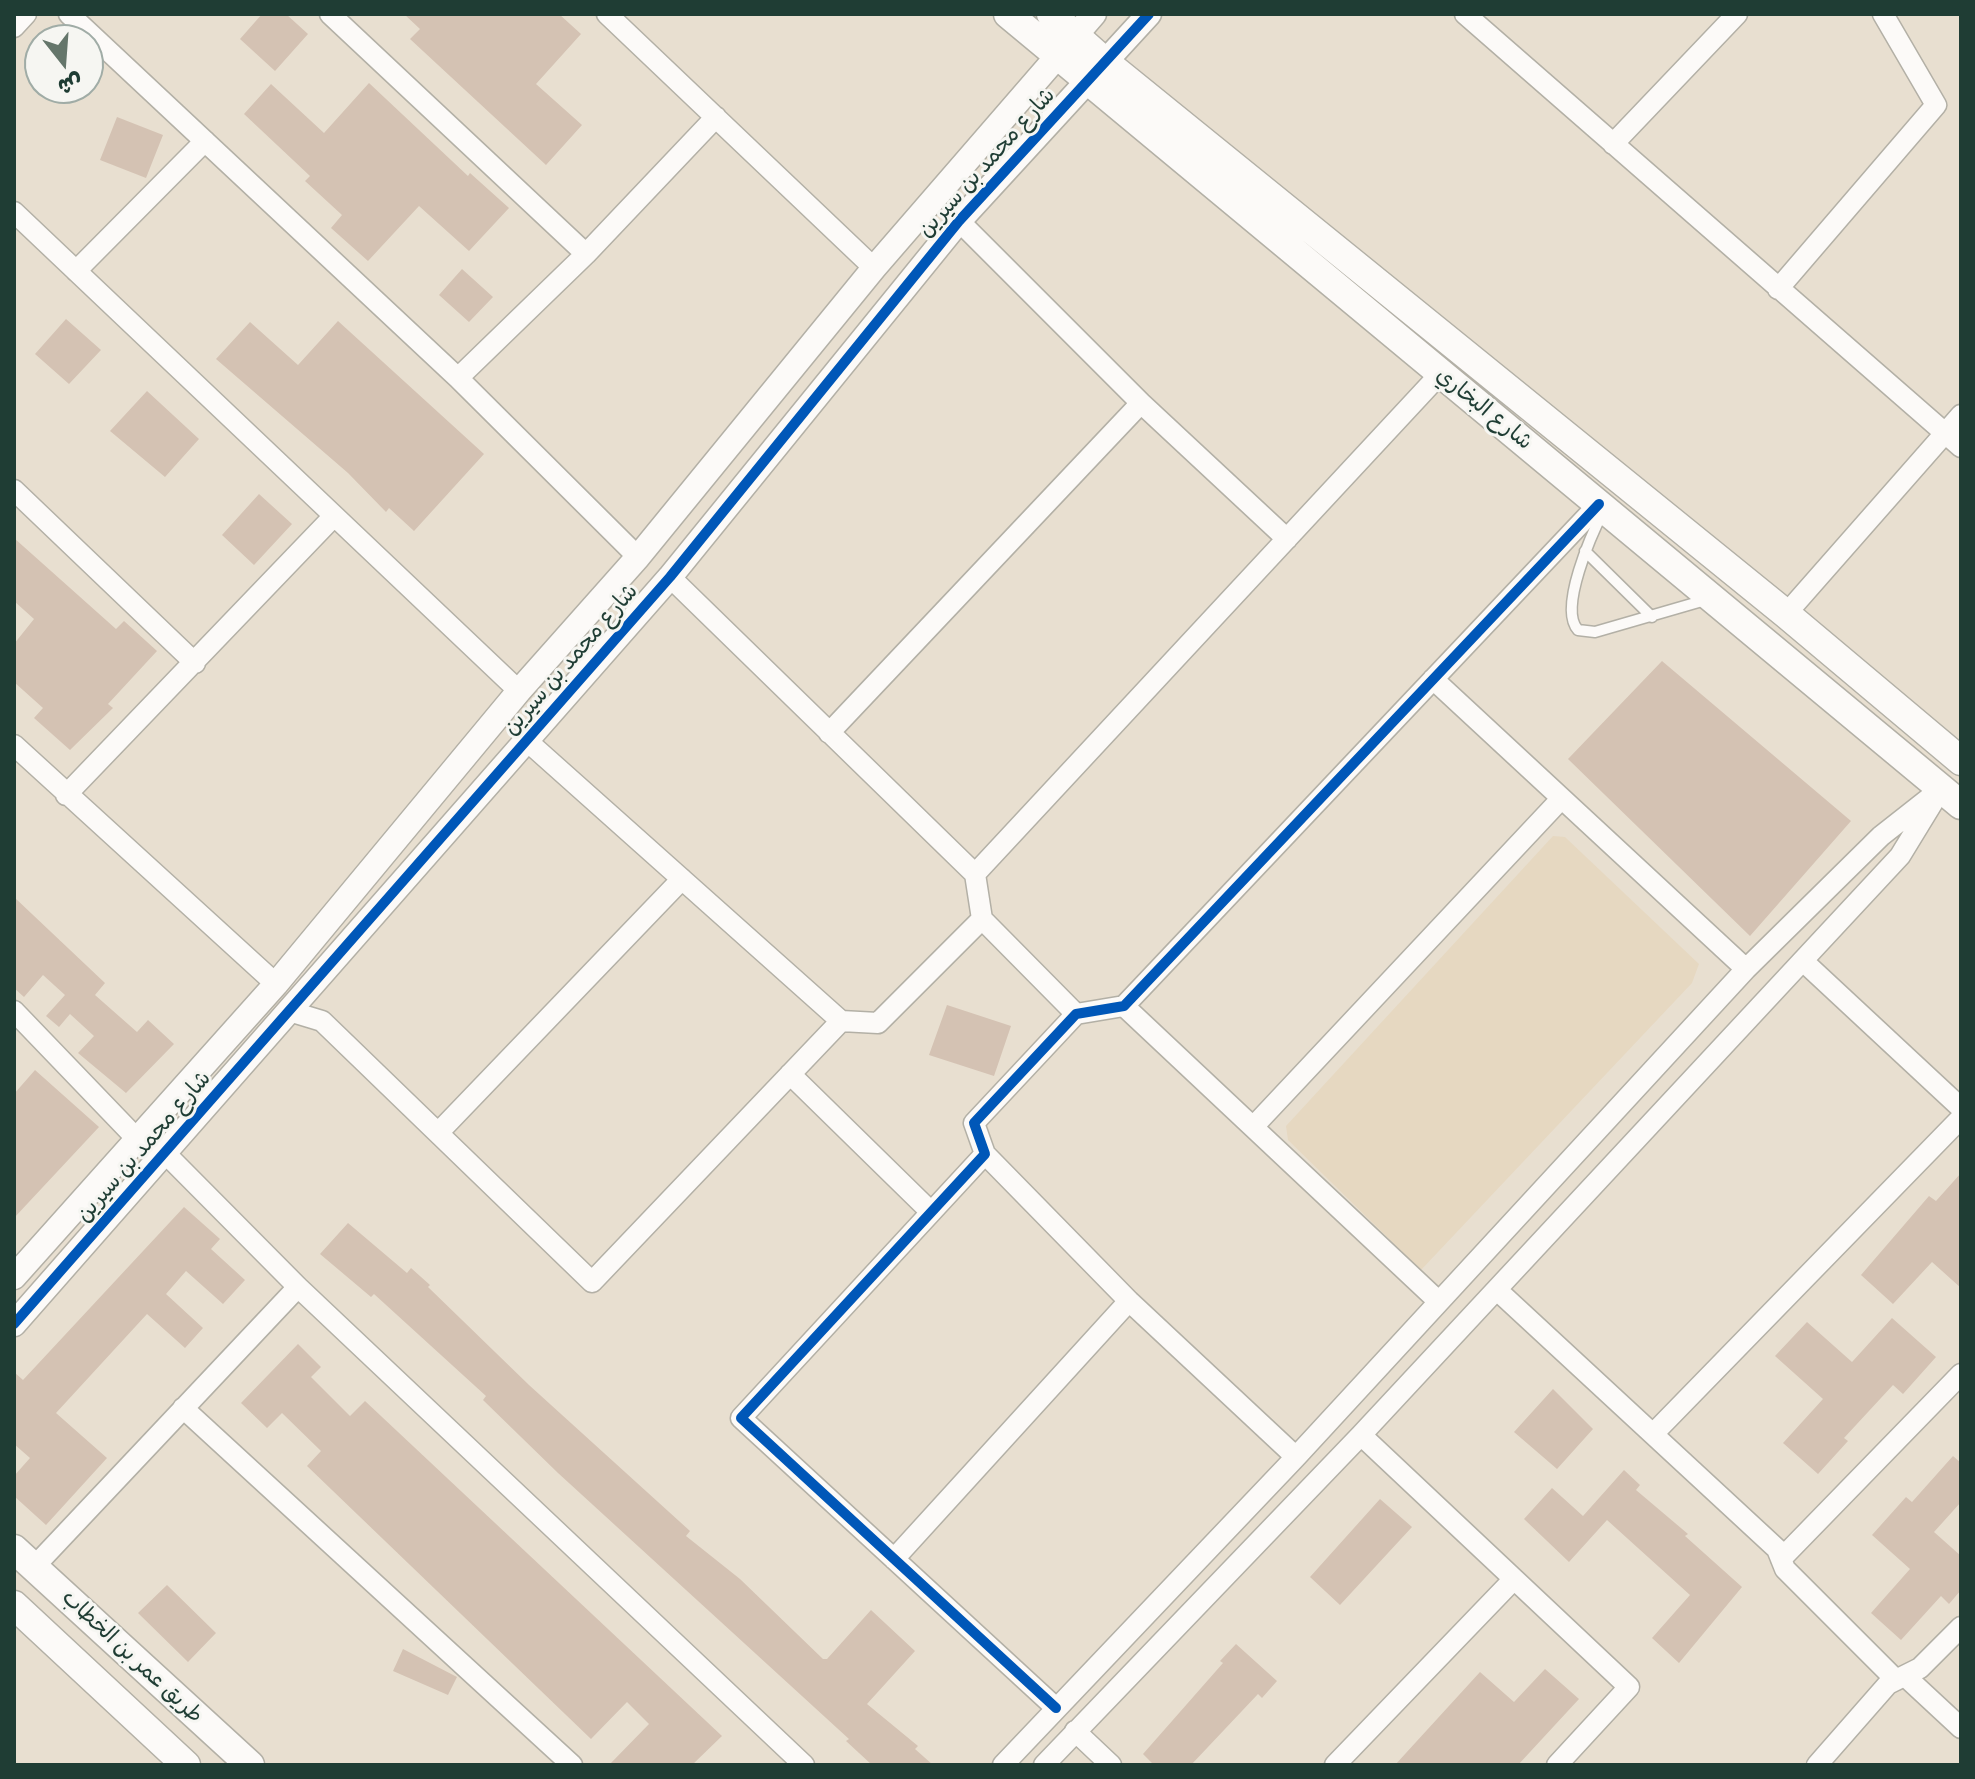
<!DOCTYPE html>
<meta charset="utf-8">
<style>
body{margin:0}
#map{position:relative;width:1975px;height:1779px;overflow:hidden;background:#e8dfd0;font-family:"Patrick Hand","Playpen Sans Arabic",sans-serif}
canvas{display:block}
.frame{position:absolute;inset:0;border:16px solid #1f3d34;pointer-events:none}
.north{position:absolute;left:24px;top:24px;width:80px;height:80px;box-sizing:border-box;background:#f6f6f2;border:2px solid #a0aca6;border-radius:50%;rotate:163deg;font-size:22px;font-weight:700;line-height:32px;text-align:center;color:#1f3d34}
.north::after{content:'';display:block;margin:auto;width:28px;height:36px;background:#65766b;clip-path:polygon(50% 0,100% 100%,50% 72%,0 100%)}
</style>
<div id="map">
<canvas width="1975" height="1779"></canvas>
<div class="frame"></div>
<div class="north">ش</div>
</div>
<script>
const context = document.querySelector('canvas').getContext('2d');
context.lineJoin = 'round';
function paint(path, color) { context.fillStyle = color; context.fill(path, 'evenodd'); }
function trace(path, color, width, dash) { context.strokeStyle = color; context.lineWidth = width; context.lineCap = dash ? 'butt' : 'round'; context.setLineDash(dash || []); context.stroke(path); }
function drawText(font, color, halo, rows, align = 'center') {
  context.font = font + ' "Patrick Hand","Playpen Sans Arabic",sans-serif'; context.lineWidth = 6; context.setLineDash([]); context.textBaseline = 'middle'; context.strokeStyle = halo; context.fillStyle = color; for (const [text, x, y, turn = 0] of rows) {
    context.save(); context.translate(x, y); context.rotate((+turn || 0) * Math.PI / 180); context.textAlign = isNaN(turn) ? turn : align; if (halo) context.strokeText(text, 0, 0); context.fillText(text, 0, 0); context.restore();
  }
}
paint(new Path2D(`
 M 1553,836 L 1565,837 L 1699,964 L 1692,983 L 1421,1270 L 1288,1140 L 1286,1126 Z`), '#e6d8c1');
paint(new Path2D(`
 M 262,14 L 286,14 L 308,34 L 275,71 L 240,39 Z
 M 404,14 L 559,14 L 581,34 L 536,84 L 582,125 L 546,165 L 410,39 L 420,29 Z
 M 369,83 L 468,176 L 470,173 L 509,208 L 469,251 L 419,206 L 368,261 L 331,228 L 342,215 L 305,181 L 310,176 L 244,114 L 271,84 L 324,133 Z
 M 117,117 L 163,135 L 146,178 L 100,160 Z
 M 462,269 L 493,297 L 469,322 L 439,295 Z
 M 66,319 L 101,350 L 69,384 L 35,354 Z
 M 338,321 L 484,454 L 414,531 L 389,508 L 386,512 L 348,473 L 216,359 L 250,322 L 298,365 Z
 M 147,391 L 199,439 L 165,477 L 110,431 Z
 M 259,494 L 292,524 L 254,565 L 222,535 Z
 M 14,538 L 116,629 L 124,621 L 157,651 L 108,704 L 113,708 L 70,750 L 34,718 L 43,708 L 14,682 L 14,644 L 34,619 L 14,601 Z
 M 1662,661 L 1851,821 L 1750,936 L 1568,759 Z
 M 14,897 L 105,983 L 95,995 L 137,1032 L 148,1020 L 174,1044 L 126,1093 L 78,1053 L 94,1036 L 70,1014 L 59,1027 L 46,1016 L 65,995 L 43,975 L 24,997 L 14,988 Z
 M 947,1005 L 1011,1026 L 994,1076 L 929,1055 Z
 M 35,1070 L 99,1127 L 14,1218 L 14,1094 Z
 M 1961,1173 L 1961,1288 L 1932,1262 L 1893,1304 L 1861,1275 L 1929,1196 L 1936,1201 Z
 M 184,1207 L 220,1239 L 211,1249 L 245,1280 L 223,1304 L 186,1271 L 166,1294 L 203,1328 L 185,1348 L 147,1314 L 56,1413 L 107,1458 L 46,1525 L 14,1496 L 14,1476 L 30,1458 L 14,1444 L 14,1372 L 23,1380 Z
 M 348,1223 L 407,1273 L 411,1268 L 430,1285 L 428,1287 L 529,1385 L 690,1531 L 686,1536 L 740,1579 L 823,1659 L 827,1659 L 871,1610 L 915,1651 L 867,1704 L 918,1746 L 915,1749 L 933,1765 L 872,1765 L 846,1741 L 849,1739 L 558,1473 L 483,1400 L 486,1396 L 374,1294 L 371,1297 L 320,1254 Z
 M 1892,1318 L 1936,1357 L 1903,1394 L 1893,1385 L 1844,1438 L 1848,1441 L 1818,1474 L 1783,1443 L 1823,1399 L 1775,1356 L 1807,1322 L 1852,1362 Z
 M 298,1344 L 321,1367 L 311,1377 L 350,1416 L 365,1401 L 722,1736 L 692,1765 L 609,1765 L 649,1724 L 627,1702 L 591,1739 L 307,1466 L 321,1451 L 282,1413 L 267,1428 L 241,1403 Z
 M 1553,1389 L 1593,1429 L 1557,1469 L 1514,1432 Z
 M 1953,1456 L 1961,1463 L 1961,1502 L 1934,1532 L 1961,1556 L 1961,1590 L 1949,1604 L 1941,1596 L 1901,1640 L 1871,1613 L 1910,1569 L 1872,1535 L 1906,1497 L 1912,1502 Z
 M 1624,1470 L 1640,1485 L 1636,1490 L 1688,1534 L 1685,1536 L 1742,1587 L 1679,1663 L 1652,1638 L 1690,1595 L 1607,1520 L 1569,1562 L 1524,1519 L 1552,1488 L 1583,1516 Z
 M 1380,1499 L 1412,1527 L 1340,1605 L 1310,1577 Z
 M 167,1585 L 216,1633 L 188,1662 L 138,1613 Z
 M 1236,1644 L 1277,1681 L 1262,1698 L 1258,1694 L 1191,1765 L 1154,1765 L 1143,1754 L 1223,1663 L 1220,1661 Z
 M 403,1649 L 457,1677 L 448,1695 L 393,1671 Z
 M 1545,1669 L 1579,1699 L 1518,1765 L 1395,1765 L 1480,1672 L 1514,1702 Z`), '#d4c2b3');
const service = new Path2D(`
 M 1604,510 C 1592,533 1558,609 1578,630 L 1595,632 L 1709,599
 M 1585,551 L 1652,617`);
const minor = new Path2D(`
 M 69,14 L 458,378 L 638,557
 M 330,14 L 586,254
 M 607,14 L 874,268
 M 1465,14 L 1961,447
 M 14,27 L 26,14
 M 1613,144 L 1737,14
 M 14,212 L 519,691
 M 959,221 L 1141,403 L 1287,539
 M 76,271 L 205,141
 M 1778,289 L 1936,105 L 1883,14
 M 458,378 L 586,254 L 716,117
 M 14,490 L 195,663
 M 670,577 L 975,874
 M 1786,614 L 1961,415
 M 1433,679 L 1746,969
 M 829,733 L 1141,403
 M 14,745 L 276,984
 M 66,795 L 334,516
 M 982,919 L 1076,1014
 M 1803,961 L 1961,1108
 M 1124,1006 L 1437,1300
 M 14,1011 L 138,1140
 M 289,1011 L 322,1021 L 592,1282 L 841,1021 L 526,740
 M 841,1021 L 878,1023 L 982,919 L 975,874 L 1441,373
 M 790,1074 L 931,1212
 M 1253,1127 L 1561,799
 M 438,1133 L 682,879
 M 165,1153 L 298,1287 L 804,1765
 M 985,1154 L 1129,1301 L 1296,1457
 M 1497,1290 L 1777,1549 L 1785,1569 L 1896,1680
 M 183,1408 L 572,1765
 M 1653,1434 L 1961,1118
 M 1361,1435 L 1629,1687 L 1557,1765
 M 894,1559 L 1129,1301
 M 1781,1559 L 1961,1374
 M 34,1567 L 298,1287
 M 1905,1676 L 1961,1728
 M 1056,1708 L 741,1418 L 985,1154 L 974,1123 L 1076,1014 L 1124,1006 L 1599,504
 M 1075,1731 L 1111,1765
 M 1003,1765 L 1296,1457 L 1746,969 L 1881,836 L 1942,788
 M 1044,1765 L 1361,1435 L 1900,856 L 1933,802
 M 1335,1765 L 1514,1579
 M 1817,1765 L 1888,1684 L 1920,1668 L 1961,1627`);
const tertiary = new Path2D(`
 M 14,1277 L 276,984 L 519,691 L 638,557 L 874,268 L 1094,14
 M 14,1324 L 670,577 L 959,221 L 1149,14`);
const secondary = new Path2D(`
 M 1008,14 L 1961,805
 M 1051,14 L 1105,62 L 1786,614 L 1961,761
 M 14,1549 L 250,1765
 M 14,1605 L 186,1765`);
trace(service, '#b3b0a6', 13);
trace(minor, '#b3b0a6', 23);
trace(tertiary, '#b3b0a6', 27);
trace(secondary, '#b3b0a6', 31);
trace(service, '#fcfaf8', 10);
trace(minor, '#fcfaf8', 20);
trace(tertiary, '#fcfaf8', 24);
trace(secondary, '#fcfaf8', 28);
trace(new Path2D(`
 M 14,1324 L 670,577 L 959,221 L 1149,14
 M 1056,1708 L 741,1418 L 985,1154 L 974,1123 L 1076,1014 L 1124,1006 L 1599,504`), '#0057b8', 10);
drawText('22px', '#1f3d34', '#f6f6f2', [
 ["شارع محمد بن سيرين",987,163,-48],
 ["شارع البخاري",1484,409,39],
 ["شارع محمد بن سيرين",571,660,-49],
 ["شارع محمد بن سيرين",144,1147,-49],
 ["طريق عمر بن الخطاب",132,1657,43]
]);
</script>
